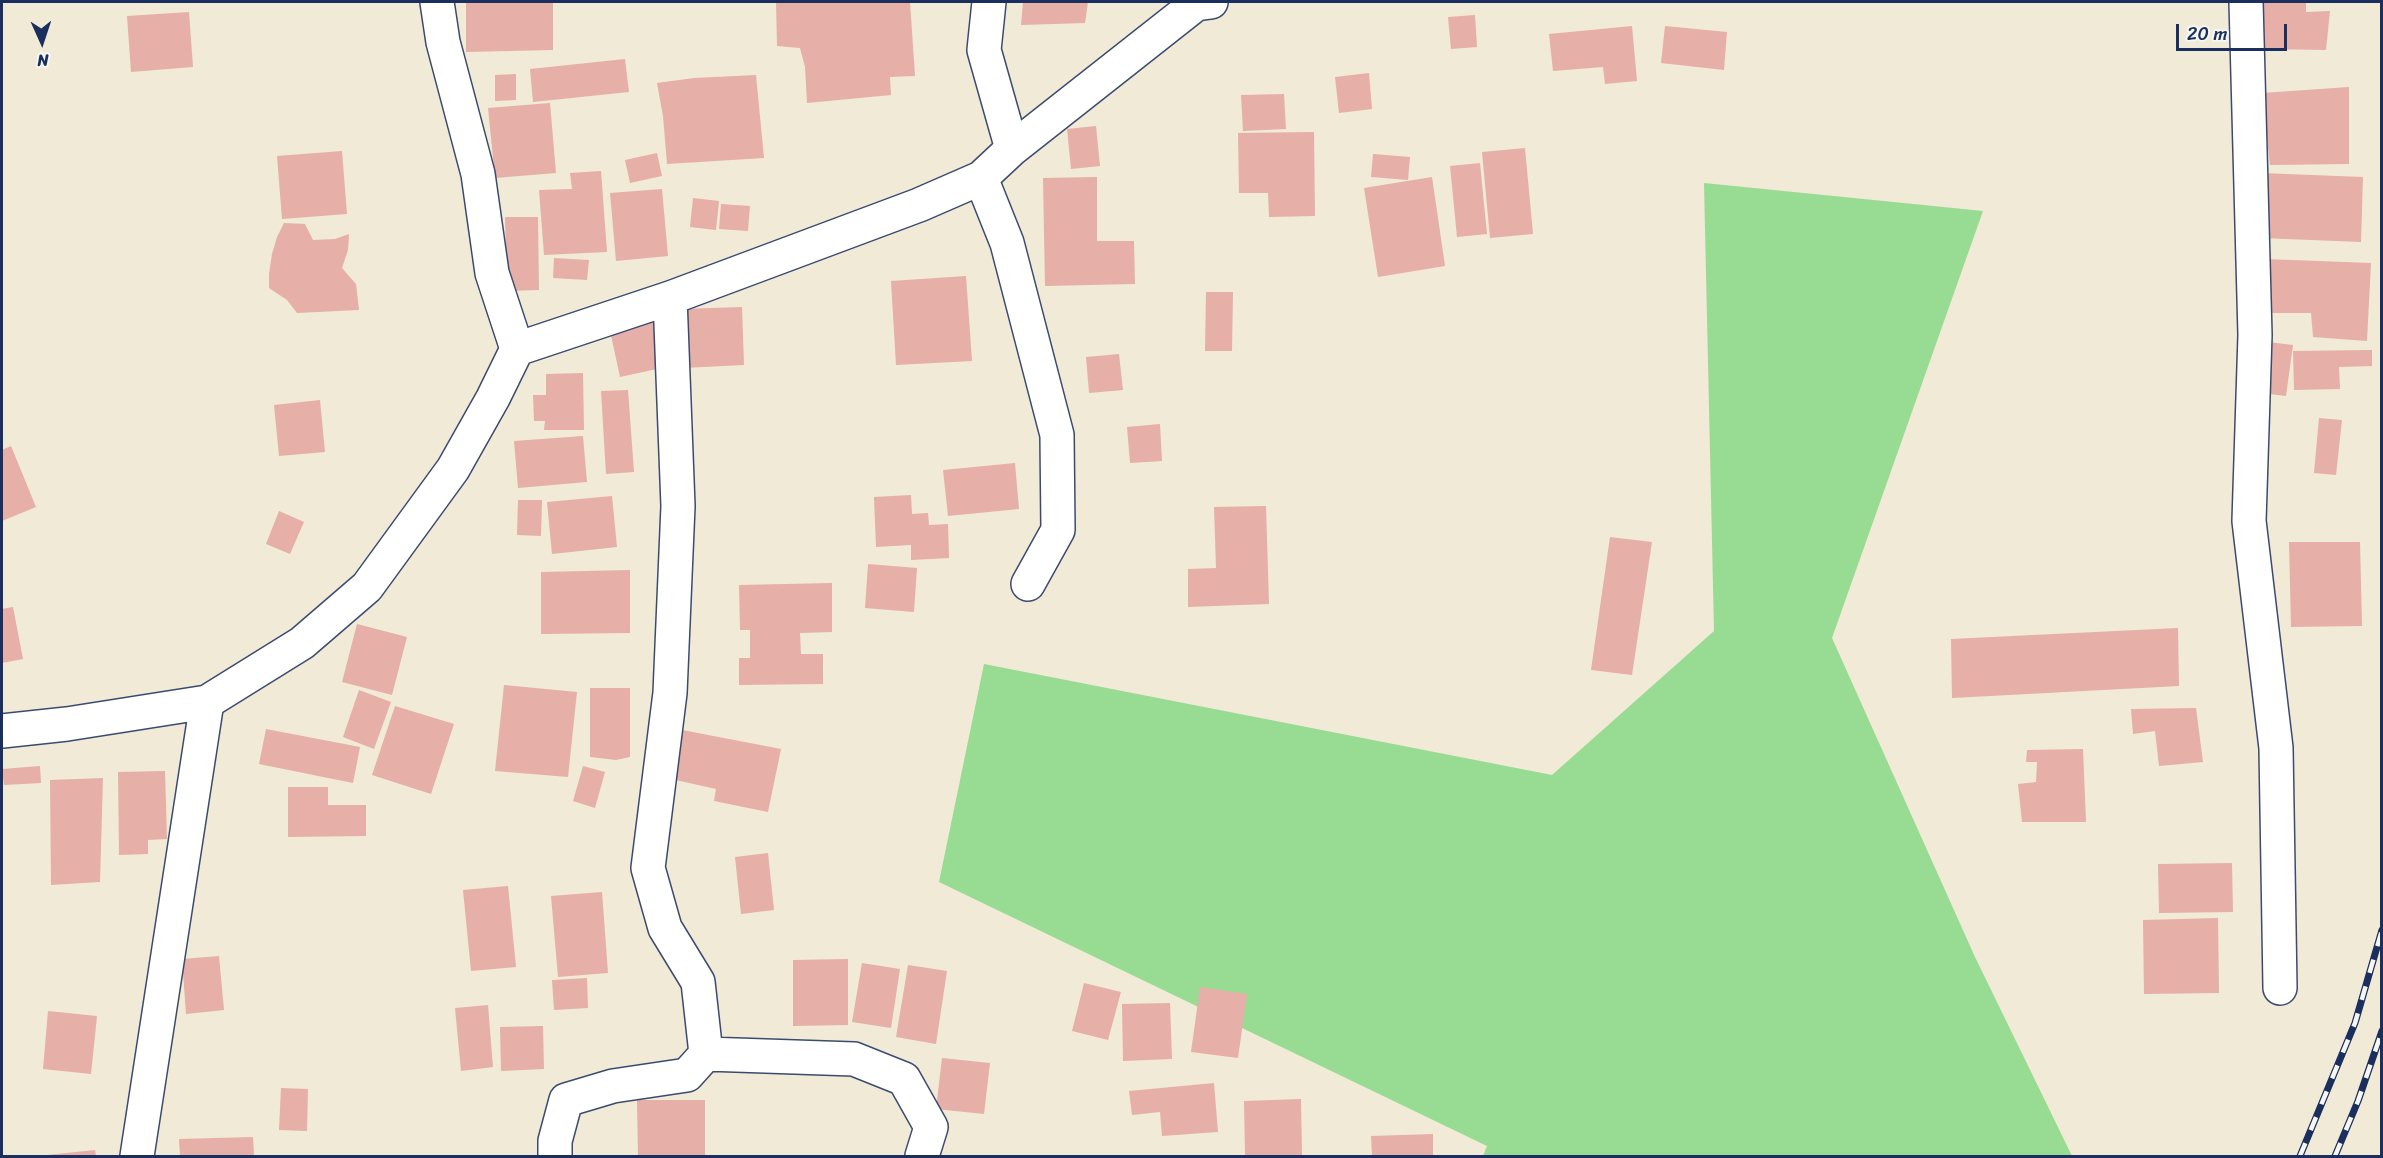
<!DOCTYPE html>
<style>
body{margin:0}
#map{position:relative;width:2383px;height:1158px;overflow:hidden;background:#f0ead6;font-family:Sriracha,sans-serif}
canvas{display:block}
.frame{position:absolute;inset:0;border:3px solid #1b2f5e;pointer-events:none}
.north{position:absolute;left:12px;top:12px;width:60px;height:60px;-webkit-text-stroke:4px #f6f6f2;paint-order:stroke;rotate:177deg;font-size:16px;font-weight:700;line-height:24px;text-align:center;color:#1b2f5e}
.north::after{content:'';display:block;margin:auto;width:21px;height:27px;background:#1b2f5e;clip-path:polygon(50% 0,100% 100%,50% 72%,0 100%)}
.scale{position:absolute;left:2176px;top:24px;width:111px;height:27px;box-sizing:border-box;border:3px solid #1b2f5e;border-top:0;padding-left:8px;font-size:18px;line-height:21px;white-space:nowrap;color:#1b2f5e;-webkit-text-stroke:4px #f6f6f2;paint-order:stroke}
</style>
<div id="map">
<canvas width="2383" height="1158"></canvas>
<div class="frame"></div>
<div class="north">N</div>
<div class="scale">20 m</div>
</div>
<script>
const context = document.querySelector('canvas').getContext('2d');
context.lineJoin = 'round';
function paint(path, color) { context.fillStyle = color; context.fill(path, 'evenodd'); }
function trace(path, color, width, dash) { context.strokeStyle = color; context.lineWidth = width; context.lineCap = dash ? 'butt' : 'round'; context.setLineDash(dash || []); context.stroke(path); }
paint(new Path2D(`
 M 1704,183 L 1983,211 L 1832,638 L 1975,957 L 2072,1156 L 1483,1156 L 1487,1146 L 939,882 L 984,664 L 1552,775 L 1714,631 Z`), '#98db93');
paint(new Path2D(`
 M 466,2 L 553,2 L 553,50 L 466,52 Z
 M 776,2 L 910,2 L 915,76 L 890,77 L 891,95 L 807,103 L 805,67 L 800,48 L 777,46 Z
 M 1023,2 L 1088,2 L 1085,23 L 1021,25 Z
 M 2262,2 L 2306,2 L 2306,12 L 2330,11 L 2326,50 L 2263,49 Z
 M 189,12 L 193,67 L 131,72 L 127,16 Z
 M 1475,15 L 1477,47 L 1451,49 L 1448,17 Z
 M 1632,26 L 1637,81 L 1605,84 L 1603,67 L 1553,71 L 1549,34 Z
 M 1665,26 L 1727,32 L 1724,70 L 1661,63 Z
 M 625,59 L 629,92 L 533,102 L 530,69 Z
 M 1369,73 L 1372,109 L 1339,113 L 1335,77 Z
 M 516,74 L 516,100 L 495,101 L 495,75 Z
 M 756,75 L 764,158 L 667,164 L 663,116 L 657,83 L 694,78 Z
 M 2349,87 L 2349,164 L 2270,165 L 2262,93 Z
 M 1284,94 L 1286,129 L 1243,131 L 1241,95 Z
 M 550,103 L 556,173 L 495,178 L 488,108 Z
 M 1096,126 L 1100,166 L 1071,169 L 1067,129 Z
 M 1314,132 L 1315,216 L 1269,217 L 1268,193 L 1239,193 L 1238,133 Z
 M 1525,148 L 1533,234 L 1490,238 L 1482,152 Z
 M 342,151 L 347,214 L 282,219 L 277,156 Z
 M 657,153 L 662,176 L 630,183 L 625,160 Z
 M 1373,154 L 1410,157 L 1408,180 L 1371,177 Z
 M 1480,163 L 1487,234 L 1457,237 L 1450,166 Z
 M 601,171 L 607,252 L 544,255 L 539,190 L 572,189 L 570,173 Z
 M 2261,173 L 2363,177 L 2361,242 L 2261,238 Z
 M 1097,177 L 1097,241 L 1134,241 L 1135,284 L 1045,286 L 1043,178 Z
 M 1432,177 L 1445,266 L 1378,277 L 1364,188 Z
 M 662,189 L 668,256 L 616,261 L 610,193 Z
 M 693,198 L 719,201 L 716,230 L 690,227 Z
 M 721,204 L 750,206 L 748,231 L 719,229 Z
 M 505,217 L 538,217 L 539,290 L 507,291 Z
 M 284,223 L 305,224 L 313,240 L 335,239 L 349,234 L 348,250 L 342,268 L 356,284 L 359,310 L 297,313 L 287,300 L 269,288 L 269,274 L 272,254 L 277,237 Z
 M 554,258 L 589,260 L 587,280 L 553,278 Z
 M 2265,259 L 2371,263 L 2367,341 L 2313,337 L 2311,313 L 2265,313 Z
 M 966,276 L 972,361 L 896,365 L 891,281 Z
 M 1206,292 L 1233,292 L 1232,351 L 1205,351 Z
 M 742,307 L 744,365 L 683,368 L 681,309 Z
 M 655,316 L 666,367 L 620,377 L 609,326 Z
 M 2268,342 L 2293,345 L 2286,396 L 2261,393 Z
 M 2372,350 L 2372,366 L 2339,367 L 2340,389 L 2294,390 L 2293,351 Z
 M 1119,354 L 1123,390 L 1089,393 L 1086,357 Z
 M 583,373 L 584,430 L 544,430 L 545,421 L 534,421 L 533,395 L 546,395 L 546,374 Z
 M 628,390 L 634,472 L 606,474 L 601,391 Z
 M 320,400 L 325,452 L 279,456 L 274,405 Z
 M 2319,418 L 2342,420 L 2336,475 L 2314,473 Z
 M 1160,424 L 1162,461 L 1130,463 L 1127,427 Z
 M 583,436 L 587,482 L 518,488 L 514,441 Z
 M 11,446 L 36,507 L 2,521 L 2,450 Z
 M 1015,463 L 1019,509 L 948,516 L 943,470 Z
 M 911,495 L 912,514 L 928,513 L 929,525 L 948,524 L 949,558 L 911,560 L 911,545 L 876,547 L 874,497 Z
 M 612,496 L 617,547 L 552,554 L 547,502 Z
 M 518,500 L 542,500 L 541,536 L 517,535 Z
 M 1266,506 L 1269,604 L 1188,607 L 1188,569 L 1216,568 L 1214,507 Z
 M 279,511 L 304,522 L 290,554 L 266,544 Z
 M 1610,537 L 1652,542 L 1632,675 L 1591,670 Z
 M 2289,542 L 2360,542 L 2362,626 L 2291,627 Z
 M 868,564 L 917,568 L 914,612 L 865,608 Z
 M 630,570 L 630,633 L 541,634 L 541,572 Z
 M 832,583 L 832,632 L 800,633 L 801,654 L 823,654 L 823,684 L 739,685 L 739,658 L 750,658 L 750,630 L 740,630 L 739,585 Z
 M 13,607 L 23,659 L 2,663 L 2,609 Z
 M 357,624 L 407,637 L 392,695 L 342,682 Z
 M 2178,628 L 2179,686 L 1952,698 L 1951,639 Z
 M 504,685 L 577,692 L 568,777 L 495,771 Z
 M 590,688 L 630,688 L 630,757 L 616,760 L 590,757 Z
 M 359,690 L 391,702 L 374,749 L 343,737 Z
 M 395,706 L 454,724 L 431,794 L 372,775 Z
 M 2196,708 L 2203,762 L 2159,766 L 2155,731 L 2133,734 L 2131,709 Z
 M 266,729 L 360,747 L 353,783 L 259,764 Z
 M 677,729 L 781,749 L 768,812 L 714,801 L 716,789 L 667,778 Z
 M 2083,749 L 2086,822 L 2022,822 L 2018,784 L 2036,782 L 2037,762 L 2026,762 L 2027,750 Z
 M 40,766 L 41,783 L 4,785 L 2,769 Z
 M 583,766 L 605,772 L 595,808 L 573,801 Z
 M 165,771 L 167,839 L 148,840 L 148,854 L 119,855 L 118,772 Z
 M 103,778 L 100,882 L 51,885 L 50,780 Z
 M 288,787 L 328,787 L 328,805 L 366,805 L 366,836 L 288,837 Z
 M 768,853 L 774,910 L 741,914 L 735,857 Z
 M 2232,863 L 2233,912 L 2159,913 L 2158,864 Z
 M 508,886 L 516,967 L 471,971 L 463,890 Z
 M 602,892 L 608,973 L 558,977 L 551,896 Z
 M 2218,918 L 2219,993 L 2144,994 L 2143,920 Z
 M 219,956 L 224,1010 L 186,1014 L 182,959 Z
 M 848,959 L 848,1025 L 793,1026 L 793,960 Z
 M 862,963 L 900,969 L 891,1028 L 852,1022 Z
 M 908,965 L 947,971 L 936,1044 L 896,1037 Z
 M 587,978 L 588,1008 L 554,1010 L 552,980 Z
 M 1084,983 L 1121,992 L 1108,1040 L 1072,1031 Z
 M 1200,987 L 1247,994 L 1238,1058 L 1191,1052 Z
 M 1170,1003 L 1172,1059 L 1123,1061 L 1122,1004 Z
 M 488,1005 L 493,1067 L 461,1071 L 455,1008 Z
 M 48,1011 L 97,1016 L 91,1074 L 43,1069 Z
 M 543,1026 L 544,1069 L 501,1071 L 500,1027 Z
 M 942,1058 L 990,1063 L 984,1114 L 936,1109 Z
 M 1214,1083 L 1218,1132 L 1162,1136 L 1160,1112 L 1132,1115 L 1129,1091 Z
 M 281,1088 L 308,1089 L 307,1131 L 279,1130 Z
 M 1301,1099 L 1302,1156 L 1245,1156 L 1244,1101 Z
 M 637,1100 L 705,1100 L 705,1155 L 638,1156 Z
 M 1433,1134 L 1433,1156 L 1372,1156 L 1371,1136 Z
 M 253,1137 L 254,1156 L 180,1156 L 179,1139 Z
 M 95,1150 L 96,1156 L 47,1156 L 47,1155 Z`), '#e6afa7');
const minor = new Path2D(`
 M 437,2 L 443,42 L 478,174 L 492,273 L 517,349
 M 989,2 L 984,50 L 1012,149
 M 2246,2 L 2255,335 L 2249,521 L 2276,748 L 2280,988
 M 981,178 L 1007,243 L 1057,435 L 1058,530 L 1028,584
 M 2,731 L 67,724 L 207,702 L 302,643 L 367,587 L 453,469 L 493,398 L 517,349 L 670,298 L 919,205 L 981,178 L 1012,149 L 1196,4 L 1211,2
 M 706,1054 L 854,1059 L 904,1079 L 931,1127 L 922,1156
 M 137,1156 L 207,702
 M 555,1156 L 555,1141 L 566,1100 L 613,1086 L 687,1075 L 706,1054 L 698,982 L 665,928 L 648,868 L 670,693 L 678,506 L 670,298`);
trace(minor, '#3b4b70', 36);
trace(minor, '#fff', 33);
const rail = new Path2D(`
 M 2300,1156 L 2355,1023 L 2382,930
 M 2335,1156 L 2358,1101 L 2382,1031`);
trace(rail, '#1b2f5e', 7);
trace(rail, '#f6f6f2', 4.5, [14]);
</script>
